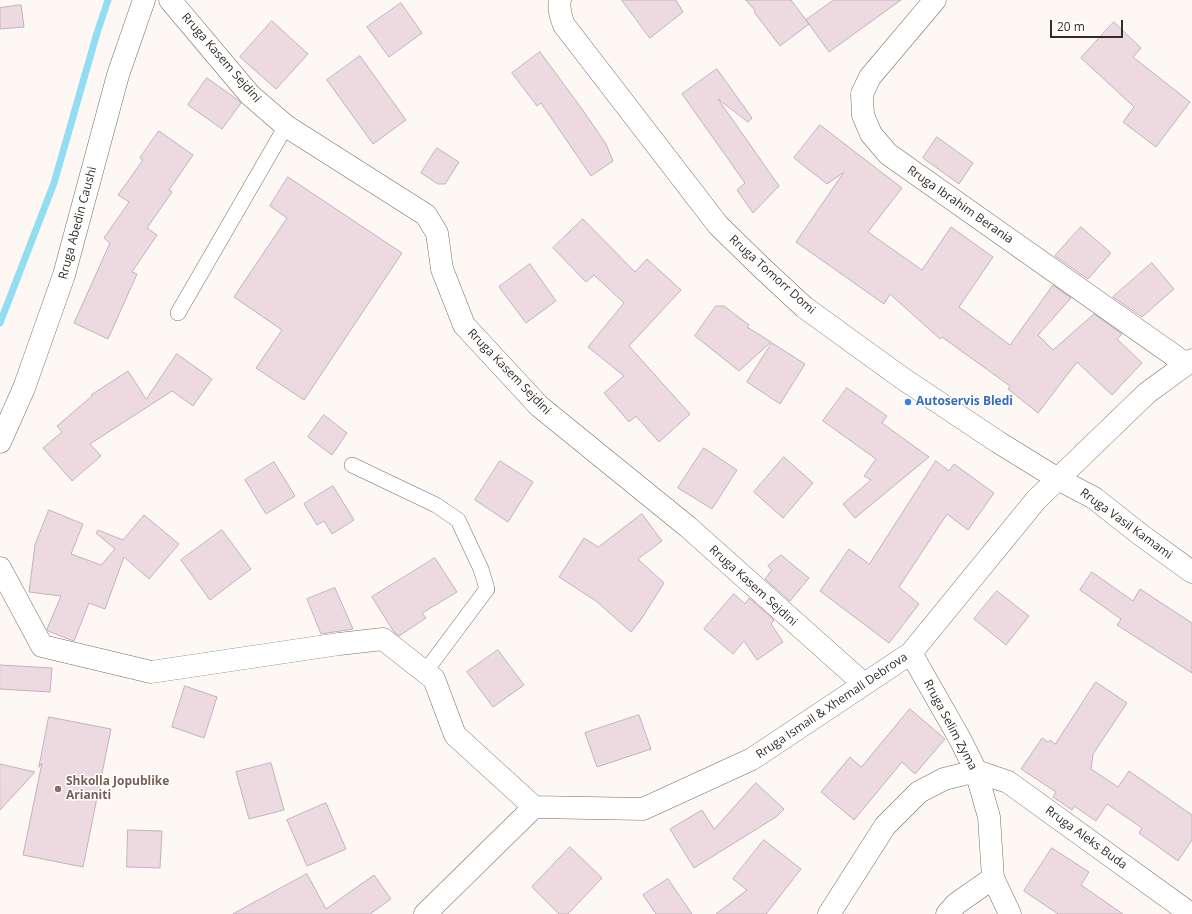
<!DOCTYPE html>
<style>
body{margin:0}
#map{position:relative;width:1192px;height:914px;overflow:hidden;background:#fef8f4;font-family:"Open Sans",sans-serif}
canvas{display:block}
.scale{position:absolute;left:1050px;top:20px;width:73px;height:18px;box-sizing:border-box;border:2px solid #322d28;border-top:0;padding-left:5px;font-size:12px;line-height:14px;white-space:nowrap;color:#322d28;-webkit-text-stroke:3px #fff;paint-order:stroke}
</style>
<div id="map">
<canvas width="1192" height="914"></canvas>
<div class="scale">20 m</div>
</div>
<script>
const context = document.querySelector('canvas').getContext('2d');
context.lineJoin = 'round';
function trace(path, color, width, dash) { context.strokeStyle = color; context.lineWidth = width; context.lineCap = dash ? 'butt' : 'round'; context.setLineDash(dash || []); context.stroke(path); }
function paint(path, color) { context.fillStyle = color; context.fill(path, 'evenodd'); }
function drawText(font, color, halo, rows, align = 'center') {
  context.font = font + ' "Open Sans",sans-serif'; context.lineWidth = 3; context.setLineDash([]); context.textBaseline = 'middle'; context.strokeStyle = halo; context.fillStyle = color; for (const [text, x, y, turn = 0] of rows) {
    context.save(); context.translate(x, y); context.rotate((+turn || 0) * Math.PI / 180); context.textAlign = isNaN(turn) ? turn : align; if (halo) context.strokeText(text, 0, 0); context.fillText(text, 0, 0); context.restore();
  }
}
trace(new Path2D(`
 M 0,323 L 54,183 L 97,33 L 108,0`), '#92ddf1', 7);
const building = new Path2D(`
 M 622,0 L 676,0 L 683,12 L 650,38 Z
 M 746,0 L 791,0 L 809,24 L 780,46 L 754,12 L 755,11 Z
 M 834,0 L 901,0 L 829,52 L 806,20 Z
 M 401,3 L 422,33 L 389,57 L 367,27 Z
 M 21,5 L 24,27 L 0,29 L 0,8 Z
 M 272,21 L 308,54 L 276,89 L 240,57 Z
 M 1114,22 L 1141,48 L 1133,57 L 1190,102 L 1156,147 L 1123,122 L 1134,107 L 1081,58 Z
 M 540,52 L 582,109 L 606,144 L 613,161 L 591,176 L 541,103 L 537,106 L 512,73 Z
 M 360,56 L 406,120 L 373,144 L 327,80 Z
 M 717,69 L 752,118 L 748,122 L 718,99 L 779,186 L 753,213 L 737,190 L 745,183 L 682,94 Z
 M 207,78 L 238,100 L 241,103 L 222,129 L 188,105 Z
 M 820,125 L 902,188 L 868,232 L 922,270 L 951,227 L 993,257 L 959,307 L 1010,345 L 1053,285 L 1071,298 L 1038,335 L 1053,350 L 1094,314 L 1122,334 L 1117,339 L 1142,363 L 1112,395 L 1077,362 L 1038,413 L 1008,389 L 1010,386 L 942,337 L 940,339 L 890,294 L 884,304 L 796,242 L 844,172 L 827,184 L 794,158 Z
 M 159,131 L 193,155 L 169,190 L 172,192 L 147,228 L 157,235 L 132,272 L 137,274 L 108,339 L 74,323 L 110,243 L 104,238 L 129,202 L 118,195 L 143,160 L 140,158 Z
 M 937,137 L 973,163 L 959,184 L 923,158 Z
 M 437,148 L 459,162 L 445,184 L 438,184 L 421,173 Z
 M 288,177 L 402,253 L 304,400 L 256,368 L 282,330 L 234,297 L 287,218 L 270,206 Z
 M 583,219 L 635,272 L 647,259 L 681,290 L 629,346 L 690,414 L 659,442 L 636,416 L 629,422 L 604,393 L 624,376 L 588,347 L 624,303 L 594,275 L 586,282 L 553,248 Z
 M 1081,227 L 1111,253 L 1088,279 L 1055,256 Z
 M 1152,263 L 1174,289 L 1142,317 L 1113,297 Z
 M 530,264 L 556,301 L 526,323 L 499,287 Z
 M 716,306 L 724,306 L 749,325 L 747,327 L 771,342 L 739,371 L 695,336 Z
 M 772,343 L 805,364 L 780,404 L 747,382 Z
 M 177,354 L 212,379 L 193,406 L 172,391 L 90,444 L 101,456 L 72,481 L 43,448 L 62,432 L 57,426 L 92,396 L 91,395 L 128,371 L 146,399 Z
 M 847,388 L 887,416 L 882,423 L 929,457 L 855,518 L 843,504 L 871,480 L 864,476 L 876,459 L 823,421 Z
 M 324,415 L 347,433 L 332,455 L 308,437 Z
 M 704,448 L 737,470 L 712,509 L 678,488 Z
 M 784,457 L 813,483 L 783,518 L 754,492 Z
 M 500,461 L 533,482 L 508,522 L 475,500 Z
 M 936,461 L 949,471 L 954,464 L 994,493 L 968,530 L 947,514 L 899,587 L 919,604 L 889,643 L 820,591 L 849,549 L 869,564 Z
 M 274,462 L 295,496 L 266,514 L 245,480 Z
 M 333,486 L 354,520 L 332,534 L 324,521 L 317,525 L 304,504 Z
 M 49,510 L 83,524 L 71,554 L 101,565 L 115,549 L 96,533 L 98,530 L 123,540 L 144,515 L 179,544 L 149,579 L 124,557 L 105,609 L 89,603 L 74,641 L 71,640 L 48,631 L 47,629 L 61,596 L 29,592 L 35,545 Z
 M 642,514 L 662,541 L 638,559 L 664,583 L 640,621 L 631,632 L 596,601 L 559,577 L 584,538 L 598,547 Z
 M 222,530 L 251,569 L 210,600 L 181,560 Z
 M 781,555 L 809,578 L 790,601 L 765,579 L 772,570 L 768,566 Z
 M 435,558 L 457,592 L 422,613 L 426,618 L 399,636 L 394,632 L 372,597 Z
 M 1092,572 L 1133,601 L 1140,589 L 1192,623 L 1192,673 L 1117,625 L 1121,619 L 1080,590 Z
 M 335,588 L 353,629 L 321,634 L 307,599 Z
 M 997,591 L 1029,616 L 1006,645 L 974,619 Z
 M 734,594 L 745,604 L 749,598 L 774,620 L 771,624 L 783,642 L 757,660 L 744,641 L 733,654 L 704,629 Z
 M 498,650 L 524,685 L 493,707 L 467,672 Z
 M 0,665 L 52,668 L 50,692 L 0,689 Z
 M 1096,682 L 1127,703 L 1093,754 L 1091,769 L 1118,787 L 1129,771 L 1192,815 L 1192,840 L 1178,861 L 1139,833 L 1142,828 L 1107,804 L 1096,821 L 1074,806 L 1072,810 L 1053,797 L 1056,792 L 1021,769 L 1042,738 L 1048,742 L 1050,740 L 1055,744 Z
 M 185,686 L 217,697 L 204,738 L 172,727 Z
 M 910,709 L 945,739 L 915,774 L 902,762 L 854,820 L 821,792 L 850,757 L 861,767 Z
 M 639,715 L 651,749 L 597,767 L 585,733 Z
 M 49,717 L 111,729 L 83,867 L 23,855 L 42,763 L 39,767 Z
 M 271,763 L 284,810 L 249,819 L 236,772 Z
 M 0,764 L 35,772 L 0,810 Z
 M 756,783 L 784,809 L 776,817 L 694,868 L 670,829 L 702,810 L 714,829 Z
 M 326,803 L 346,849 L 307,866 L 287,820 Z
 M 128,830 L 162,831 L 160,868 L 127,867 Z
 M 764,840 L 801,869 L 766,914 L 716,914 L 747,890 L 733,879 Z
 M 570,847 L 602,878 L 568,914 L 559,914 L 532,887 Z
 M 1052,848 L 1089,872 L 1081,885 L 1123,914 L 1058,914 L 1024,891 Z
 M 307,874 L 326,909 L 374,875 L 391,899 L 370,914 L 233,914 Z
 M 668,879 L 692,914 L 656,914 L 643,895 Z`);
paint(building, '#ecdae0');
trace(building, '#c3b2b7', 1);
const lane = new Path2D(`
 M 178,313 L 286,126
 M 352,465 L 436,505 L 458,520 L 481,569 L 487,589 L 425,672`);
const street = new Path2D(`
 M 170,0 L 250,95 L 286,126 L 426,215 L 437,233 L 442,269 L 464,325 L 539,406 L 688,527 L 864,684
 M 560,0 C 558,9 561,17 564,25 L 718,225 L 762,268 L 804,307 L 902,378 L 998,442 L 1058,479 L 1094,498 L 1141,535 L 1192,572
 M 935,0 L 870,77 L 862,94 L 863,115 L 871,134 L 888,154 L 1186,364
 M 0,568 L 42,646 L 151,672 L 339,644 L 383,639 L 434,679 L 455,735 L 534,807
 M 911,653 L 960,739 L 976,771 L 989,817 L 993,878 L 1010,914
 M 425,914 L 534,807 L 643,809 L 752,759 L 911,653 L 1036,500 L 1147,393 L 1192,360
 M 829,914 L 885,826 L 919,792 L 944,779 L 976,771 L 1008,782 L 1191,914
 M 947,914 L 956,904 L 993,878`);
const secondary = new Path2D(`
 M 0,442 L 24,388 L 64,275 L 118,75 L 144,0`);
trace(lane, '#796d64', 16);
trace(street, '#796d64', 23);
trace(secondary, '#796d64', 23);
trace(lane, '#fff', 15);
trace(street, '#fff', 22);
trace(secondary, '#fff', 22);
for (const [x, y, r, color] of [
 [908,402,4,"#3f7fe0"],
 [58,789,4,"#8d6e63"]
]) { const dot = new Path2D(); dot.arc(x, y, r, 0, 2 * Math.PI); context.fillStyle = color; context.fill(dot); trace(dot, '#fff', 1.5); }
drawText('12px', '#322d28', '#fff', [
 ["Rruga Kasem Sejdini",221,58,49],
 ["Rruga Ibrahim Berania",960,205,35],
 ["Rruga Abedin Caushi",78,223,-75],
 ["Rruga Tomorr Domi",772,275,42],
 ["Rruga Kasem Sejdini",509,372,46],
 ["Rruga Vasil Kamami",1126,524,36],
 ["Rruga Kasem Sejdini",753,586,42],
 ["Rruga Ismail & Xhemali Debrova",832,706,-34],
 ["Rruga Selim Zyma",950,725,62],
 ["Rruga Aleks Buda",1086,838,36]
]);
drawText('bold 12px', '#366cbe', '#fff', [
 ["Autoservis Bledi",916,402]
], 'left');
drawText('bold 12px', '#785e54', '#fff', [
 ["Shkolla Jopublike",66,782],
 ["Arianiti",66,796]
], 'left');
</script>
